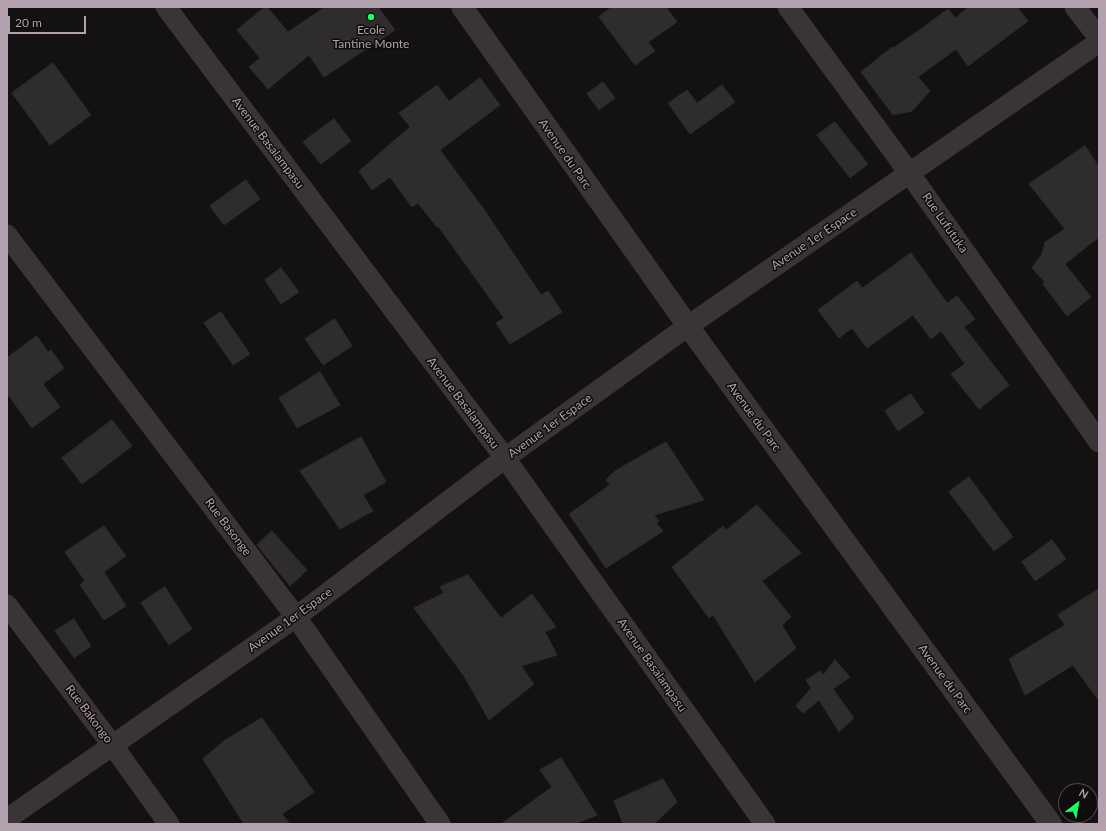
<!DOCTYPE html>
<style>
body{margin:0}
#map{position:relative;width:1106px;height:831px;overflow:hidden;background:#131111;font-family:Lato,sans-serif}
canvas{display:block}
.frame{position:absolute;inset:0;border:8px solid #b4a1ae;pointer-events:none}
.north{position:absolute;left:1058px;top:783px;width:40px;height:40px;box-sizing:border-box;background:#0e0c0c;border:1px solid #50484d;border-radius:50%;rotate:31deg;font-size:11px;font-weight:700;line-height:16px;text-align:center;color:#b4a1ae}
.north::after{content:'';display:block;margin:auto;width:14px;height:18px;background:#1dfe5f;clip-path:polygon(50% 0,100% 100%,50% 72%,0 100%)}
.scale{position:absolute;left:8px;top:16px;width:78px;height:18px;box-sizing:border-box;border:2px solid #b4a1ae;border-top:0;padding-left:5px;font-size:12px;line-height:14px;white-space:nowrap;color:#b4a1ae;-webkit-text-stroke:3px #0e0c0c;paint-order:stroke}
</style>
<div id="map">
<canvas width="1106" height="831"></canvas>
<div class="frame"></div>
<div class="north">N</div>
<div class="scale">20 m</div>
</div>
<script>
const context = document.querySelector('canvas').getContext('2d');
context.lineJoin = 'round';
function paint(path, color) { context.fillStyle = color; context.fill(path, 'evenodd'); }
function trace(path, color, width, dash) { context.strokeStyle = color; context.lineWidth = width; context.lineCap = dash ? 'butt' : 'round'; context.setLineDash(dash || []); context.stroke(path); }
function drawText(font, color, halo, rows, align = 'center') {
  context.font = font + ' Lato,sans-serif'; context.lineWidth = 3; context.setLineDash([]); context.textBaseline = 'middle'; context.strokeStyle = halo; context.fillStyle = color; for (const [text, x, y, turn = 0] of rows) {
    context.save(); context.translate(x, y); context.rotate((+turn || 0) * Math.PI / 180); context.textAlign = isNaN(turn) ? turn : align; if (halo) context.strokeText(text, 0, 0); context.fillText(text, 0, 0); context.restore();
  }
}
const building = new Path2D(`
 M 265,7 L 267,7 L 288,32 L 325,7 L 378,7 L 395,30 L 324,77 L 309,55 L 268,89 L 249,67 L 260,58 L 237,30 Z
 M 612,7 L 666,7 L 677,22 L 648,42 L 655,51 L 635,65 L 599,17 Z
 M 969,7 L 1017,7 L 1028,21 L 968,66 L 956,49 L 918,77 L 930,91 L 912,111 L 893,115 L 861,72 L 892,47 L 893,48 L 921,29 L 948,9 L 955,18 Z
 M 53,63 L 91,115 L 50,145 L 12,93 Z
 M 480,78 L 500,105 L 440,150 L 485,211 L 541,295 L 548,291 L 562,312 L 510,344 L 496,323 L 504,318 L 438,226 L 437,227 L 418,203 L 412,207 L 390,177 L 372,190 L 359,171 L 410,127 L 399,113 L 437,85 L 449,101 Z
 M 603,82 L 615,98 L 599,110 L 587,94 Z
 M 722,85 L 735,102 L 690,134 L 668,103 L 687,90 L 697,103 Z
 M 334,119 L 351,141 L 321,164 L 303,142 Z
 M 835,122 L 868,164 L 850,178 L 817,135 Z
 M 1085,146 L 1099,167 L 1099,237 L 1065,264 L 1091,297 L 1067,316 L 1043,284 L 1045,282 L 1032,268 L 1042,254 L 1045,242 L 1065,229 L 1029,184 Z
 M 246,180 L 260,199 L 224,225 L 210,206 Z
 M 911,253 L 947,303 L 957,296 L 975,319 L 964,327 L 1009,385 L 979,409 L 951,374 L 965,364 L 941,331 L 931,339 L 913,315 L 867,348 L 852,328 L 839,338 L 818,310 L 857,281 L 862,288 Z
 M 281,268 L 299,292 L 281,304 L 265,280 Z
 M 221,312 L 250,354 L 233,365 L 204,323 Z
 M 335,319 L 352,346 L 323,365 L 305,339 Z
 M 37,336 L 48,352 L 51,350 L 64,368 L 43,384 L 60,407 L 32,428 L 7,393 L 7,358 Z
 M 320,372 L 340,405 L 297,428 L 279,398 Z
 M 911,394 L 924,413 L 898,431 L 885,411 Z
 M 112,420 L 132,446 L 82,484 L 62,458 Z
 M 361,437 L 386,482 L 363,495 L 373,511 L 340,529 L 300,471 Z
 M 666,442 L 704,500 L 654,515 L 659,521 L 656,523 L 663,531 L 606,568 L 569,514 L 610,485 L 606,480 L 615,471 Z
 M 969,477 L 1013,537 L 994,551 L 949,492 Z
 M 757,505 L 801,553 L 762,581 L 791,617 L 782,625 L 796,648 L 755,682 L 713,615 L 709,618 L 672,567 L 723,526 L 726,530 Z
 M 104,526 L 126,556 L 104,572 L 126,606 L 104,620 L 80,585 L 85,581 L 65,552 Z
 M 272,531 L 307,570 L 290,586 L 257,545 Z
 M 1052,540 L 1066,559 L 1035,581 L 1022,562 Z
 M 468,575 L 501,618 L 532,594 L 556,627 L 545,632 L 557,655 L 521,666 L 534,684 L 489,720 L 464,676 L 414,608 L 444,593 L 440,587 Z
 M 165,587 L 192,629 L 169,645 L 141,603 Z
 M 1099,589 L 1099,701 L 1073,665 L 1025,695 L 1009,659 L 1065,625 L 1058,615 Z
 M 74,619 L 91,646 L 74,658 L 55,631 Z
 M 835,660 L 850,677 L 833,689 L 854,718 L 839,732 L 819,700 L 803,713 L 796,706 L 811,688 L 806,680 L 820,671 L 823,675 Z
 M 262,718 L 314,792 L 282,814 L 290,824 L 244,824 L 203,759 L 224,741 Z
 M 561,758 L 597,815 L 575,824 L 501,824 L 552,787 L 540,770 Z
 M 663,779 L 677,802 L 654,824 L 623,824 L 614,801 Z`);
paint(building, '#2f2c2d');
trace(building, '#2f2b2c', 1);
trace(new Path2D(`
 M 166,7 L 505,458 L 765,824
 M 788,7 L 910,174 L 1099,442
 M 1075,7 L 1099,38
 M 7,235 L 296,617 L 440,824
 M 7,605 L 113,746 L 169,824
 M 7,819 L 296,617 L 505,458 L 688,326 L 1099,42`), '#3a3437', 21);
trace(new Path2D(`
 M 462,7 L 688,326 L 1051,824`), '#3a3437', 22);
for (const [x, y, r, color] of [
 [371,17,4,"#1dfe5f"]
]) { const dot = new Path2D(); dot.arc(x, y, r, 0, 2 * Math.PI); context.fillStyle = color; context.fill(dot); trace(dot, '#0e0c0c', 1.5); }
drawText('12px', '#b4a1ae', '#0e0c0c', [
 ["Ecole",371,30],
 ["Tantine Monte",371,44]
]);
drawText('12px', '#b4a1ae', '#0e0c0c', [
 ["Avenue Basalampasu",268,143,53],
 ["Avenue du Parc",565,154,55],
 ["Rue Lufutuka",945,223,55],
 ["Avenue 1er Espace",814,239,-34],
 ["Avenue Basalampasu",463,403,53],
 ["Avenue du Parc",754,417,54],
 ["Avenue 1er Espace",550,426,-36],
 ["Rue Basonge",228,527,53],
 ["Avenue 1er Espace",290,620,-36],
 ["Avenue Basalampasu",652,665,55],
 ["Avenue du Parc",945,679,54],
 ["Rue Bakongo",89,714,53]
]);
</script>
